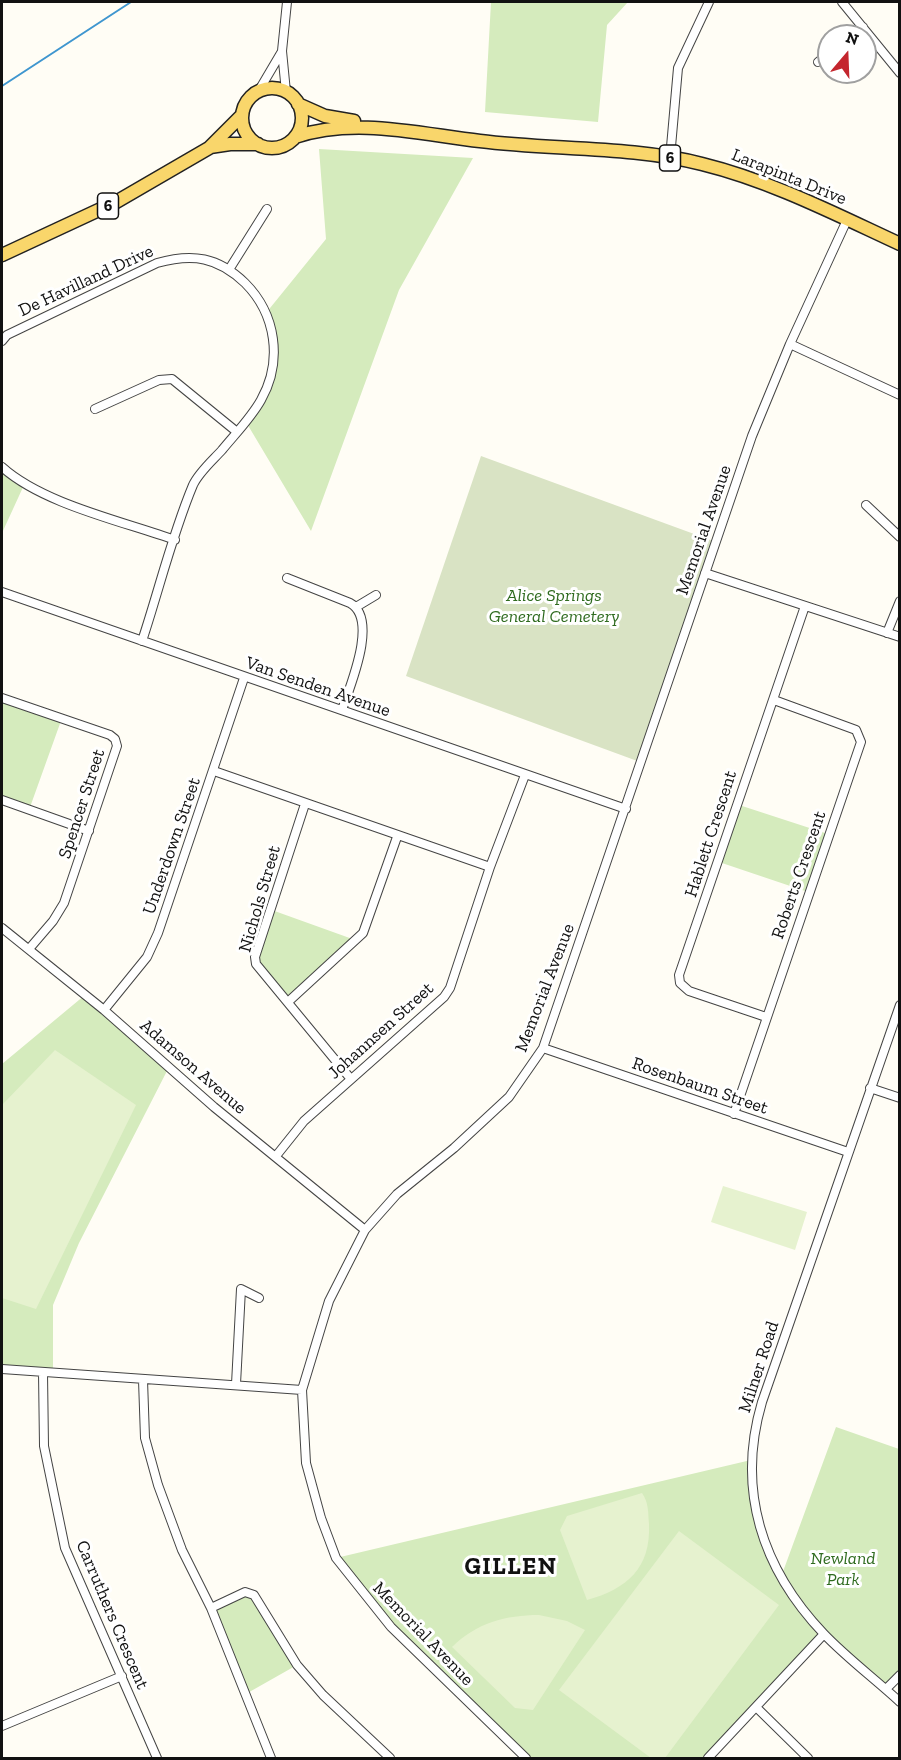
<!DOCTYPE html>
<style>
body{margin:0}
#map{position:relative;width:901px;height:1760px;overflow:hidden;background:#fffdf5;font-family:"Zilla Slab",serif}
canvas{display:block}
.frame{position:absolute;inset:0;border:3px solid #111;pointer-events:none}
.north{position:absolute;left:817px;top:24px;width:60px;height:60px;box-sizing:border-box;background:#fff;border:2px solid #a0a0a0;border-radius:50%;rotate:19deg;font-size:16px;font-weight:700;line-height:24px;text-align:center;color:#111}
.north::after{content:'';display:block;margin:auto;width:21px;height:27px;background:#c4262e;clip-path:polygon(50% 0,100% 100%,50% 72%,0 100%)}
</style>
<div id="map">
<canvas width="901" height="1760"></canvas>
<div class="frame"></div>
<div class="north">N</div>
</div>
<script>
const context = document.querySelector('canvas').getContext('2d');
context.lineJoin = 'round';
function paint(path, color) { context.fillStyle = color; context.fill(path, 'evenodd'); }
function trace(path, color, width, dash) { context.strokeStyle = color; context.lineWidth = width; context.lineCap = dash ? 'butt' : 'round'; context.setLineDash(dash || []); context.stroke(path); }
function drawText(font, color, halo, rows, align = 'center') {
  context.font = font + ' "Zilla Slab",serif'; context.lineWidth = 6; context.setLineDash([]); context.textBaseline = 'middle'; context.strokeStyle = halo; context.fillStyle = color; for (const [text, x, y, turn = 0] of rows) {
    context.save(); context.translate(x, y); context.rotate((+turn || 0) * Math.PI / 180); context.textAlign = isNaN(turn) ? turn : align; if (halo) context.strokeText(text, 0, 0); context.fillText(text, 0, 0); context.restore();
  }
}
paint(new Path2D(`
 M 491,2 L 628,2 L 607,25 L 598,122 L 485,112 Z
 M 319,149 L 473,158 L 399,290 L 311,531 L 246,422 L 261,402 L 274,366 L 266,313 L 326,239 Z
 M 2,467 L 24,485 L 2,533 Z
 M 2,698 L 62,718 L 29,810 L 2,800 Z
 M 736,804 L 828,834 L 808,892 L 719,862 Z
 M 269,909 L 358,941 L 289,1001 L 256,964 Z
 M 85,995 L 169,1067 L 79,1243 L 53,1305 L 53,1373 L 2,1369 L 2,1064 Z
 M 836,1427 L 899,1449 L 899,1675 L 886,1689 L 824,1634 L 708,1758 L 526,1758 L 391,1627 L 336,1558 L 751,1460 L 756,1513 L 781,1577 Z
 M 254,1595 L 297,1665 L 244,1695 L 211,1608 L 233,1596 Z`), '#d5ebbd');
paint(new Path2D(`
 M 481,456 L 716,542 L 640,762 L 406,676 Z`), '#d9e3c4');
paint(new Path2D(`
 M 55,1050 L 136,1105 L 36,1309 L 2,1298 L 2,1105 Z
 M 723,1186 L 807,1212 L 795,1250 L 711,1222 Z
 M 642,1493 C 649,1503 648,1513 649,1524 C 651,1568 627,1589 587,1600 L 560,1530 L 567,1516 Z
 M 679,1531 L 779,1605 L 665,1758 L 651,1758 L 559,1690 Z
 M 539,1615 L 567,1621 L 585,1630 L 533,1710 L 515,1708 L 452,1647 C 476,1623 506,1615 539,1615 Z`), '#e6f2cf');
trace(new Path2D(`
 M 2,86 L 131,2`), '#3f96cf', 2);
const minor = new Path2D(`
 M 842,2 L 900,73
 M 851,36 L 863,27
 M 818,62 L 829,53
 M 258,92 L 281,53
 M 286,92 L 282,51 L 287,2
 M 670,158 L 678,68 L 709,2
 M 230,268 L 267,209
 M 2,341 L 7,335 L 157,263 C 193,253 218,257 245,283 C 276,314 283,361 261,400 C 251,418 235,434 222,450 C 213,460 199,472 193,485 C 172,535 159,590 142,641
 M 790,344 L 900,395
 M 95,409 L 159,380 L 172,379 L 237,432
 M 2,467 C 43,504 122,521 175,540
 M 866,505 L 900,537
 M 705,573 L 900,637
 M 287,578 L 350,603 C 379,619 350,686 342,710
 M 2,592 L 626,809
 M 356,607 L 376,595
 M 887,633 L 900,601
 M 2,698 L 110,735 L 115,739 L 117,746 L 64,903 L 53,921 L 29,949
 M 214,771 L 490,867
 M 2,800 L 89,831
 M 305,804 L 255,957 L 256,964 L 350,1078
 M 2,928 L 104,1010 L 214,1107 L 365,1230
 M 289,1001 L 363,933 L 397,837
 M 900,1005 L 762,1402 C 736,1490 762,1569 824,1634 C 847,1658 875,1679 900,1702
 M 104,1010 L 147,957 L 158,933 L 244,678
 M 766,1017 L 689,991 L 680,983 L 679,975 L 805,606
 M 543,1048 L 848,1152
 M 870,1088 L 900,1098
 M 734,1114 L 861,742 L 856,730 L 774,700
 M 276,1156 L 304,1121 L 444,997 L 450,988 L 490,867 L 525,775
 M 2,1369 L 302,1390
 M 43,1373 L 44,1446 L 65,1548 L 157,1758
 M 143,1380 L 145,1438 L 158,1485 L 182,1550 L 211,1608 L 271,1758
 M 236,1384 L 241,1289 L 259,1298
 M 211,1608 L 245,1592 L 254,1595 L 297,1665 L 323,1695 L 390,1758
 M 886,1689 L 900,1675
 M 757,1708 L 808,1758
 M 2,1726 L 122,1676
 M 526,1758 L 391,1627 L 336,1558 L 321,1518 L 306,1463 L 302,1390 L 329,1301 L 365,1230 L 397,1194 L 454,1148 L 509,1097 L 543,1048 L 752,436 L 790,344 L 847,220
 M 708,1758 L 824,1634`);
const primary = new Path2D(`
 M242 118a30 30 0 1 1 60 0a30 30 0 1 1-60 0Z
 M 298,104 L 325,116 L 354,121
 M 295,137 C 355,117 419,134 480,141 C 551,150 633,146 702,164 C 771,181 835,214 900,244
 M 210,147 L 230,144 L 258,144
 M 2,255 L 116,202 L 209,148 L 242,115`);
trace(minor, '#444', 10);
trace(primary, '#222', 15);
trace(minor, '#fff', 8);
trace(primary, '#f9d66b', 12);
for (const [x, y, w] of [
 [670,158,21],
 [108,206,21]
]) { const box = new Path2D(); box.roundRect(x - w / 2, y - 13, w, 26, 4.5); context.fillStyle = '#fff'; context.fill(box); trace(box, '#111', 1.5); }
drawText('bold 16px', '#111', null, [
 ["6",670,158],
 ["6",108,206]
]);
drawText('18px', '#111', '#fff', [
 ["Larapinta Drive",789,177,22],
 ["De Havilland Drive",86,281,-25],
 ["Memorial Avenue",704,530,-71],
 ["Van Senden Avenue",318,687,19],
 ["Spencer Street",82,804,-72],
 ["Hablett Crescent",711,834,-72],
 ["Underdown Street",172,846,-71],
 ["Roberts Crescent",799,875,-71],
 ["Nichols Street",260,899,-74],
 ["Memorial Avenue",545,988,-69],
 ["Johannsen Street",381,1031,-42],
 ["Adamson Avenue",193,1067,41],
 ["Rosenbaum Street",700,1086,19],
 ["Milner Road",759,1367,-72],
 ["Carruthers Crescent",112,1615,67],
 ["Memorial Avenue",423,1634,46]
]);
drawText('italic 18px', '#2f6b1f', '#fff', [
 ["Alice Springs",554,596],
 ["General Cemetery",554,617],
 ["Newland",843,1559],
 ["Park",843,1580]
]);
context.letterSpacing = '1.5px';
drawText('bold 24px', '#111', '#fff', [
 ["GILLEN",511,1567]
]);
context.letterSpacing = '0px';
</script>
